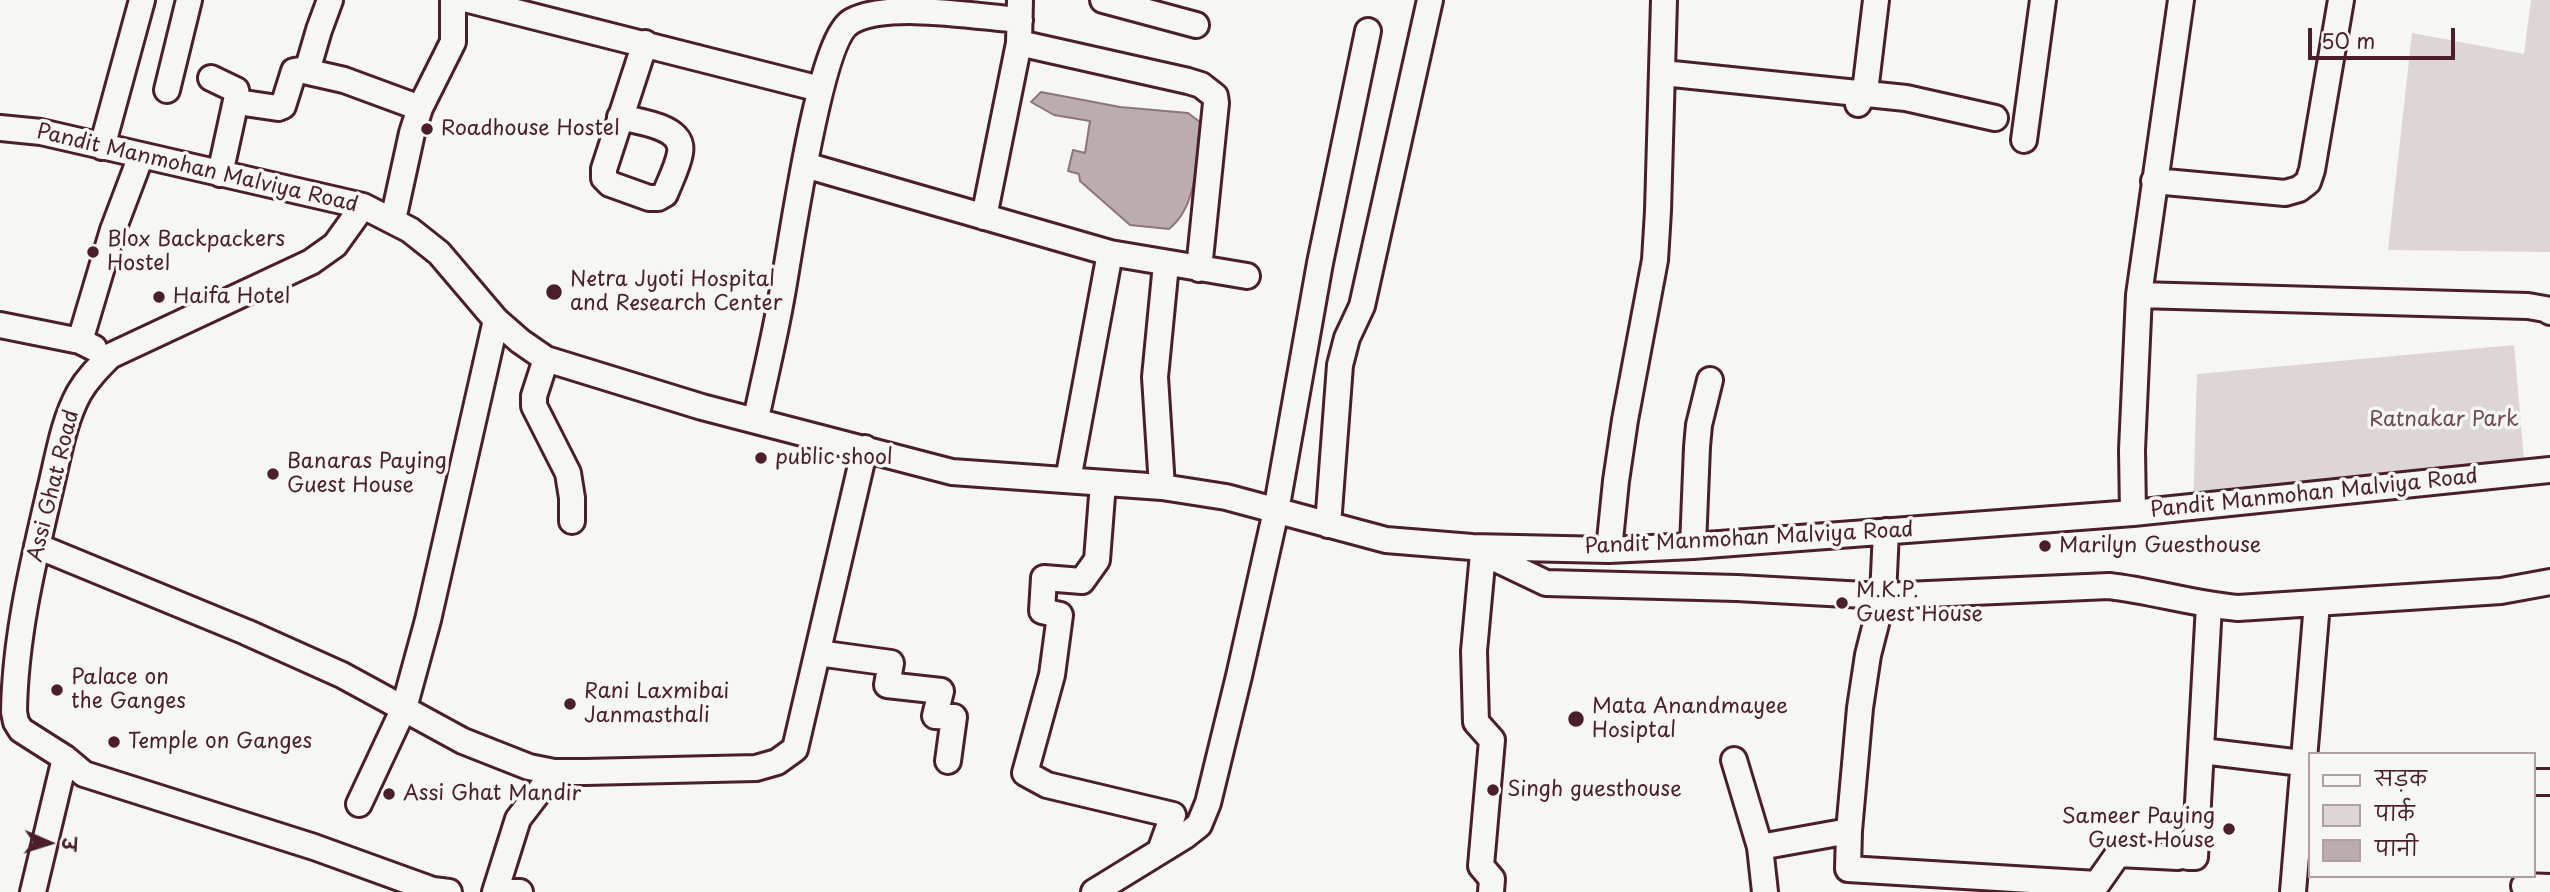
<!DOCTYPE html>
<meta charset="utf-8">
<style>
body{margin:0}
#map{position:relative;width:2550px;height:892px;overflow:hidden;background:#f6f6f2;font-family:"Playpen Sans","Playpen Sans Deva",sans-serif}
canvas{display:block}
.legend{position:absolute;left:2308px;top:752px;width:228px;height:126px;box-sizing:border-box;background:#f6f6f2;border:2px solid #b1a0a2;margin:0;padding:9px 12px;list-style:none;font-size:21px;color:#4a1f2b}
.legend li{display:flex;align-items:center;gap:14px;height:35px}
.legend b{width:35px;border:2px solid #b1a0a2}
.north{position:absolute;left:14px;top:808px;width:70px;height:70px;-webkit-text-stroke:5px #f6f6f2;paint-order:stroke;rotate:93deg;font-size:19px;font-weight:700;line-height:28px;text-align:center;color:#4a1f2b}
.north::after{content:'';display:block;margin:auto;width:24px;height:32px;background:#4a1f2b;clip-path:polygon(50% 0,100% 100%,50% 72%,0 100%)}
.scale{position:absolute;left:2308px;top:28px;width:147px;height:32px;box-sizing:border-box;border:4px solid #4a1f2b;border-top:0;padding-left:9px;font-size:21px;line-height:24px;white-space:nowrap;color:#4a1f2b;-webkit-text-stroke:5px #f6f6f2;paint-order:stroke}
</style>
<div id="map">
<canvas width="2550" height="892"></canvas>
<ul class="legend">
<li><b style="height:9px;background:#f6f6f2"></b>सड़क</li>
<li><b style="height:19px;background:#ddd6d5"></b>पार्क</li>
<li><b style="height:19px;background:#bbadae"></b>पानी</li>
</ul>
<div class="north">उ</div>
<div class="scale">50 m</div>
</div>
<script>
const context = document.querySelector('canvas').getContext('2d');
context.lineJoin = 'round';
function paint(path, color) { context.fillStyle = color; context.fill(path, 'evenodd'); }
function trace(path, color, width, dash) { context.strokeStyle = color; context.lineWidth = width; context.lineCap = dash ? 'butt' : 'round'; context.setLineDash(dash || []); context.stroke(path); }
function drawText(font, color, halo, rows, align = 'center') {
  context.font = font + ' "Playpen Sans",sans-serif'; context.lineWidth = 7; context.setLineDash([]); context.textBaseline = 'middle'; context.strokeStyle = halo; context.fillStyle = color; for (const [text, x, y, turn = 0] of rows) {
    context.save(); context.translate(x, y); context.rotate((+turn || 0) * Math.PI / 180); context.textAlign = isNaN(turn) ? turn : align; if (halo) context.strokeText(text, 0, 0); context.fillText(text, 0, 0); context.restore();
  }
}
paint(new Path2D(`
 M 2531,0 L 2550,0 L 2550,252 L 2388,250 L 2412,33 L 2524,54 Z
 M 2514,345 L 2526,482 L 2193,508 L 2197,374 Z`), '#ddd6d5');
const water = new Path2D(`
 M 1041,92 L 1120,107 L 1188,113 L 1200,122 C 1196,157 1199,205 1169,229 L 1130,225 L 1080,181 L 1079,174 L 1068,171 L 1073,150 L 1085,153 L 1090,121 L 1054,115 L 1031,102 Z`);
paint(water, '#bbadae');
trace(water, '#8e747a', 2);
const minor = new Path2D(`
 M 469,0 L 820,89
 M 1103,0 L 1196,25
 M 1019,43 L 1188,81 L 1201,85 L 1215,96 L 1216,103 L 1199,269
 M 307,71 L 319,30 L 330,0
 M 1663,73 L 1906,98 L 1995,118
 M 211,78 L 236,90 L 237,96 L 220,174
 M 167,90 L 189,0
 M 237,102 L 278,108 L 283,106 L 294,71 L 300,70 L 344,80 L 420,108
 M 1858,104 L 1865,92 L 1876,0
 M 620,117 C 639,122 685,126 680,153 C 678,166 670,181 665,194 L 658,198 L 649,198 L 610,184 L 604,178 L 604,169 L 645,43
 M 0,128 L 41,132 L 363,206 L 410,230 L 439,253 L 496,320 L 520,341 L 546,359 L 702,407 L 952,472 L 1162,487 L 1226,497 L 1386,540 L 1472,547 L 1609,550 L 1693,546 L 2133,513 L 2550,470
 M 2024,140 L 2043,0
 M 102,147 L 142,0
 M 805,165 L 1110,253 L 1247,276
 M 2154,181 L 2285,193 L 2299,189 L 2308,182 L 2312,170 L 2341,0
 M 363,206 L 335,245 L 311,262 L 110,356 C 98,368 87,379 79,393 C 63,422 58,458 50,490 C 33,563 15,637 14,712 L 16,722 L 21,730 L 65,758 L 84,774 L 314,847 L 433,890 L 449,892
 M 984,217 L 1019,43 L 1020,0
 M 393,220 L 412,133 L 420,108 L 453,42 L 453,0
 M 2139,295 L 2528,306 L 2545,309 L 2550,312
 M 0,325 L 80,341 L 94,348
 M 80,341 L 113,230 L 141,156
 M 546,359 L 534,396 L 534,406 L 568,473 L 572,498 L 572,521
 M 756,419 C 764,380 774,340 781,300 C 790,255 818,38 852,21 C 889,1 978,17 1020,20
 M 1068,480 L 1110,253
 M 1103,483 L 1097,560 L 1082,581 L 1044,578 L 1042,611 L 1060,615 L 1052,675 L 1025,773 L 1047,785 L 1173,815 L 1160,851
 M 1162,487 L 1155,377 L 1166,264
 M 2133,513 L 2132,450 L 2139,295 L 2181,0
 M 1328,525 L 1340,365 L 1347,338 L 1362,306 L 1430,0
 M 37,546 L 246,632 L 342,675 L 463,741 L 529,767 L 554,772 L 585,772 L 756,768 L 777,762 L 795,749 L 865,448
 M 1693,546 L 1697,447 L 1699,425 L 1710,380
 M 1609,550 L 1616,481 L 1625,420 L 1655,260 L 1658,211 L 1664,0
 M 1479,551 L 1546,583 L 1737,588 L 1883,596 L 2109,586 C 2152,591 2194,604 2238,608 L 2501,591 L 2550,582
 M 1483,553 L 1474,651 L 1476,722 L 1492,740 L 1481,866 L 1492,879 L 1491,892
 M 818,653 L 891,663 L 887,685 L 941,691 L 935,716 L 954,717 L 948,761
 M 2202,751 L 2310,764
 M 1734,760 L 1760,847
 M 2534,782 L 2550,782
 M 359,804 L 404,708 L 428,620 L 496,320
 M 1849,831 L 1848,869 L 2097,884 L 2118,854 L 2178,857
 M 2188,857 L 2195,857 L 2209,605
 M 2524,886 L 2550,887
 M 33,892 L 65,758
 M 495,892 L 518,819 L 554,772
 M 511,892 L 520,892
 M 1094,892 L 1185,836 L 1199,825 L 1208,803 L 1239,676 L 1276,511 L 1320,263 L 1368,31
 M 1765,892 L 1760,847 L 1849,831 L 1860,708 L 1868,655 L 1883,596 L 1886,531
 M 2293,892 L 2317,603`);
trace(minor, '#4a1f2b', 30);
trace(minor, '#f6f6f2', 24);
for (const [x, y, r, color] of [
 [427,129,7,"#4a1f2b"],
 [93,252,7,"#4a1f2b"],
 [554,292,9,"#4a1f2b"],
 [159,297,7,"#4a1f2b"],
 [761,458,7,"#4a1f2b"],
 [273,474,7,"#4a1f2b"],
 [2045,546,7,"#4a1f2b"],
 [1842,603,7,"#4a1f2b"],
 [57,690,7,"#4a1f2b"],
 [570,704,7,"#4a1f2b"],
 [1576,719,9,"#4a1f2b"],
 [114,742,7,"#4a1f2b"],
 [1493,790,7,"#4a1f2b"],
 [389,794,7,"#4a1f2b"],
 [2229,829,7,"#4a1f2b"]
]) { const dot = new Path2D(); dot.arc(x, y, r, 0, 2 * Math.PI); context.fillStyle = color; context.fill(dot); trace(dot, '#f6f6f2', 2.5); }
drawText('21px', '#4a1f2b', '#f6f6f2', [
 ["Roadhouse Hostel",441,129],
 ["Blox Backpackers",107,240],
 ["Hostel",107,264],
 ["Netra Jyoti Hospital",570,280],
 ["and Research Center",570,304],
 ["Haifa Hotel",173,297],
 ["public shool",775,458],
 ["Banaras Paying",287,462],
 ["Guest House",287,486],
 ["Marilyn Guesthouse",2059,546],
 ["M.K.P.",1856,591],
 ["Guest House",1856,615],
 ["Palace on",71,678],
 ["the Ganges",71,702],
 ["Rani Laxmibai",584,692],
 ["Janmasthali",584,716],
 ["Mata Anandmayee",1592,707],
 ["Hosiptal",1592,731],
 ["Temple on Ganges",128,742],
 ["Singh guesthouse",1507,790],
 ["Assi Ghat Mandir",403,794],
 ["Sameer Paying",2215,817,"right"],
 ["Guest House",2215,841,"right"]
], 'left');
drawText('21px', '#4a1f2b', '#f6f6f2', [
 ["Pandit Manmohan Malviya Road",197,169,13],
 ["Assi Ghat Road",54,486,-76],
 ["Pandit Manmohan Malviya Road",2314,494,-6],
 ["Pandit Manmohan Malviya Road",1749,539,-3]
]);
drawText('21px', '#6f4d56', '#f6f6f2', [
 ["Ratnakar Park",2444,420]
]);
</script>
